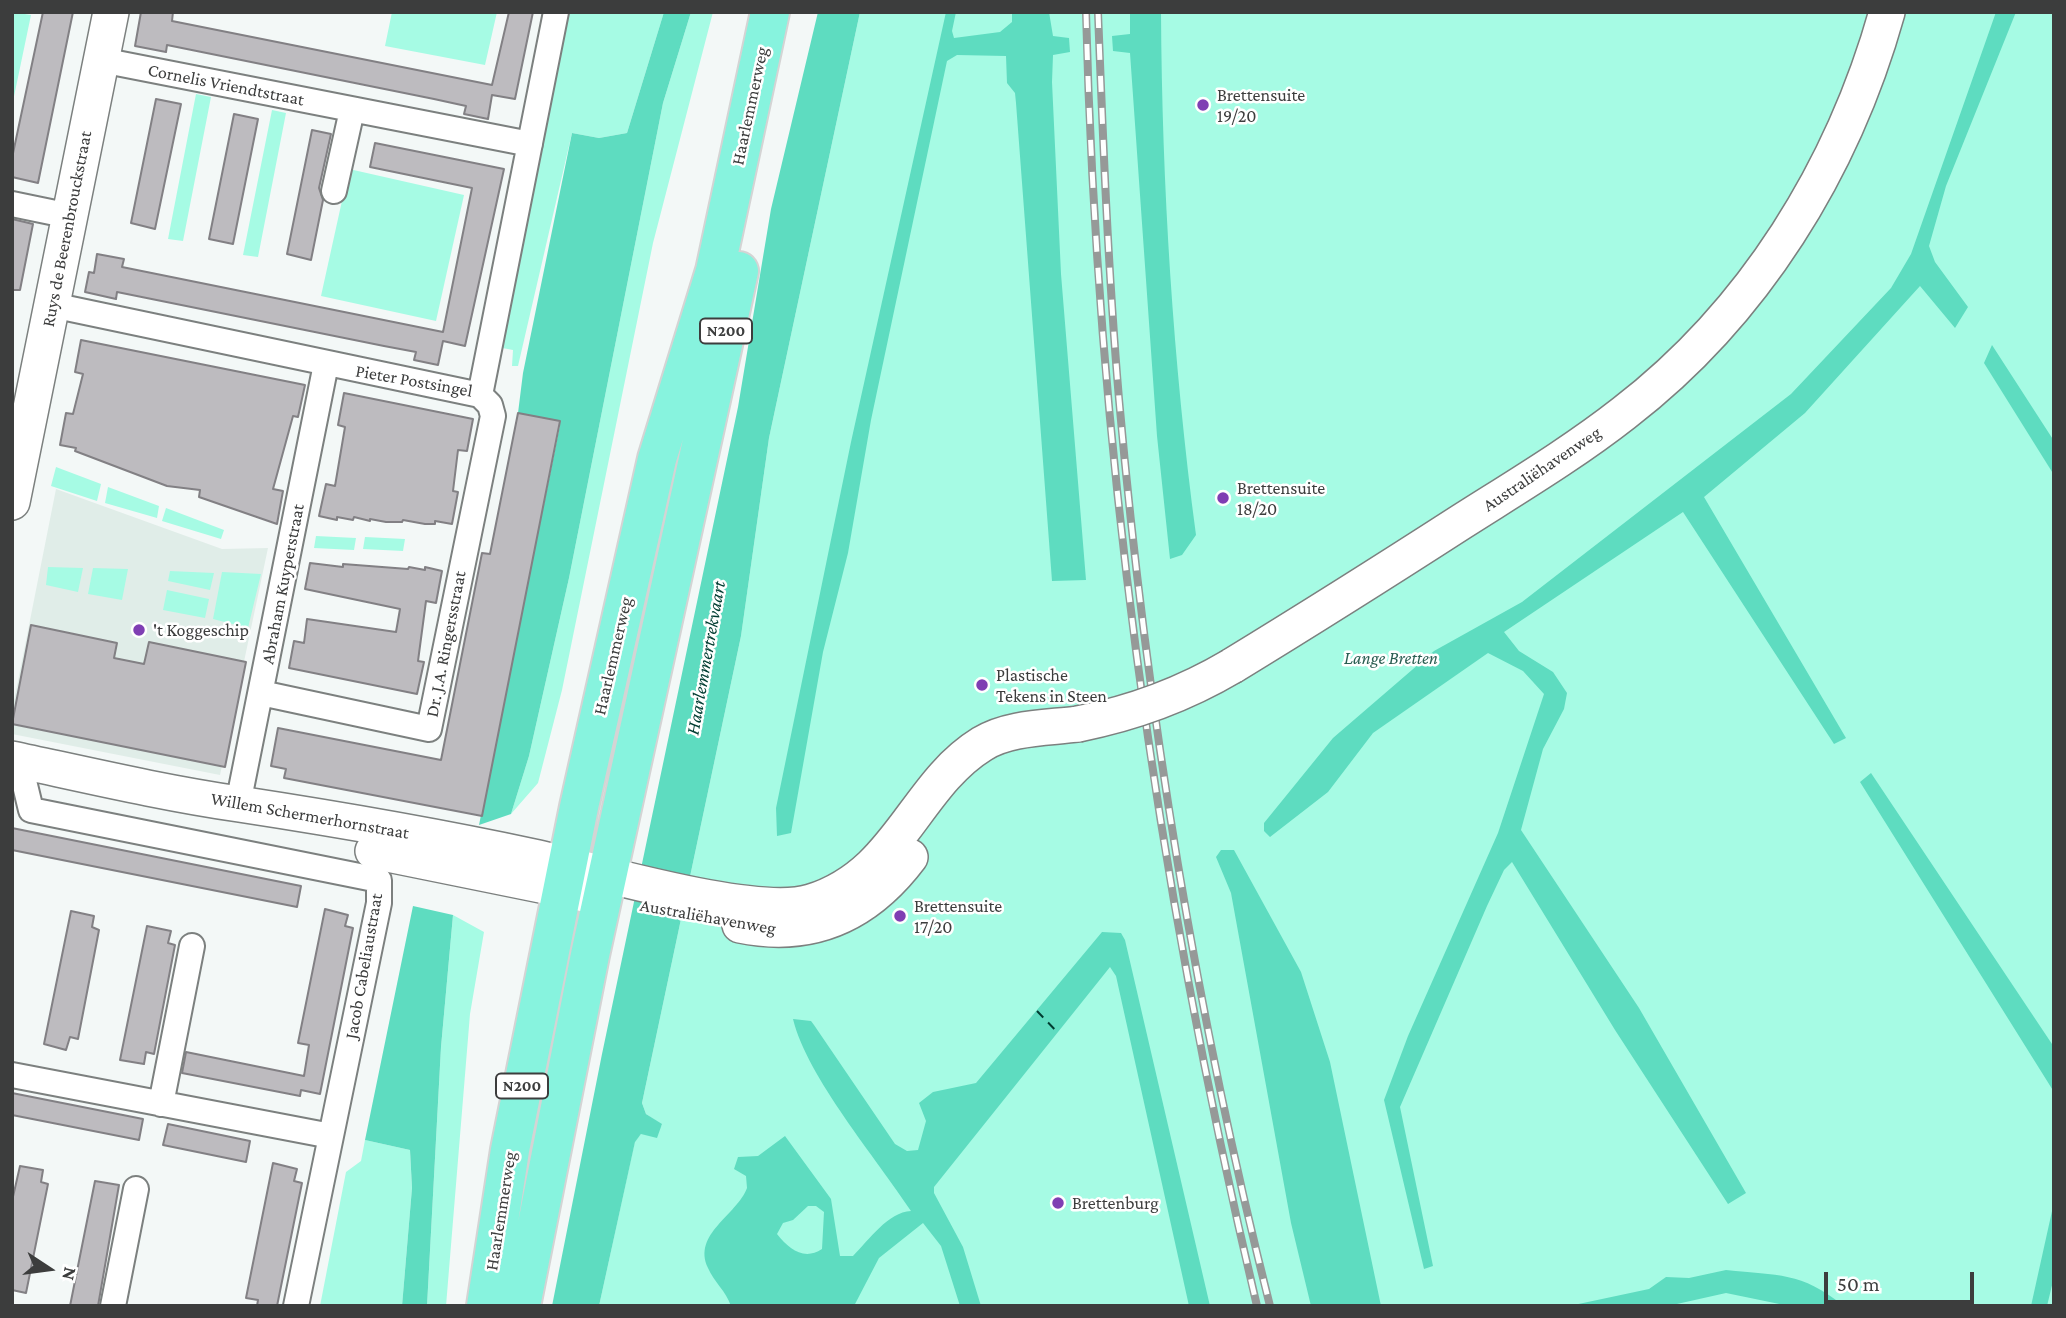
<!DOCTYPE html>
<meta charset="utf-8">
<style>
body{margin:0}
#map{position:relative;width:2066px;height:1318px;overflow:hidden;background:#f3f8f7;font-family:"Crimson Pro",serif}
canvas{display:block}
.frame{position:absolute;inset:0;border:14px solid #3c3d3d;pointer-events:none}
.north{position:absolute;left:14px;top:1234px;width:70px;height:70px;-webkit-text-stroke:5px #fff;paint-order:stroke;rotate:103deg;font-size:19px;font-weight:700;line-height:28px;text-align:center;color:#3c3d3d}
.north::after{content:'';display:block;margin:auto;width:24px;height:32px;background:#3c3d3d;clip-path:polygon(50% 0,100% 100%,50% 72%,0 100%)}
.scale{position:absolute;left:1824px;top:1272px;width:150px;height:32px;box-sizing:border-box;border:4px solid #3c3d3d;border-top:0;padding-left:9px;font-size:21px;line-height:24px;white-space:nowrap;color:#3c3d3d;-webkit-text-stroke:5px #fff;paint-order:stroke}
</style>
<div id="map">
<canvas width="2066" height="1318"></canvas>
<div class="frame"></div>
<div class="north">N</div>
<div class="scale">50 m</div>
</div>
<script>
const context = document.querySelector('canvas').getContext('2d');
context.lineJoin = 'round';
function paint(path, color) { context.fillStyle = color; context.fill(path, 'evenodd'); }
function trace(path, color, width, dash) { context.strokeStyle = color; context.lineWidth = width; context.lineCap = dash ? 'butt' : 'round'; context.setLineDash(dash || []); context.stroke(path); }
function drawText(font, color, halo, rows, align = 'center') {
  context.font = font + ' "Crimson Pro",serif'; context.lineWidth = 5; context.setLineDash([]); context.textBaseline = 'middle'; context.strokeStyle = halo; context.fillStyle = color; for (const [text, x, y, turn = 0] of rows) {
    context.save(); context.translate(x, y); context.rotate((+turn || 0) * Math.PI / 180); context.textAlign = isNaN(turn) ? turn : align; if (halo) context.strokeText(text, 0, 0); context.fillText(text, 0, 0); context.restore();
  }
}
paint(new Path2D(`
 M 56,489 L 222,549 L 268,548 L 220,775 L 12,734 L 12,711 Z`), '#e0ede8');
paint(new Path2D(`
 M 12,12 L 31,15 L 12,106 Z
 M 392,12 L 497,12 L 485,65 L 385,46 Z
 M 565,12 L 664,12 L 627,133 L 599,138 L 572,133 L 518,366 L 512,366 L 513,350 L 497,347 Z
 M 691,12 L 713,12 L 653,243 L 562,690 L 538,783 L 511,814 L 529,756 L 569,578 L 663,103 Z
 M 860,12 L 2054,12 L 2054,1306 L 599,1306 L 635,1141 L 641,1134 L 649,1134 L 662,1125 L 646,1114 L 642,1103 L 741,636 L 769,438 Z
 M 196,94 L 211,97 L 183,241 L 168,239 Z
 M 272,110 L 286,113 L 258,257 L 243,255 Z
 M 349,169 L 464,195 L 436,321 L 321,296 Z
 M 56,467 L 101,484 L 97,501 L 51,486 Z
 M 108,487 L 159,506 L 157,518 L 105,503 Z
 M 166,508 L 224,530 L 221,539 L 162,521 Z
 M 316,536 L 356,538 L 354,550 L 314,548 Z
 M 365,537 L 405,539 L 403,551 L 363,549 Z
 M 48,567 L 83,568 L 78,592 L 46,585 Z
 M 93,568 L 128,569 L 122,600 L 88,594 Z
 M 170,571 L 214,573 L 210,590 L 168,581 Z
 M 222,572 L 261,574 L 248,628 L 213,619 Z
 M 167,590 L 209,599 L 205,618 L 163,610 Z
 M 453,915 L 484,932 L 470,1014 L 446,1306 L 427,1306 L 441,1047 Z
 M 365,1140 L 410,1150 L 412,1188 L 402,1306 L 320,1306 L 346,1172 L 361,1161 Z`), '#a6fbe4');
paint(new Path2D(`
 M 664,12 L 691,12 L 663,103 L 569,578 L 529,756 L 511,814 L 479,825 L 560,425 L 518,413 L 523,373 L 572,133 L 599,138 L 627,133 Z
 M 818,12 L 860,12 L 769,438 L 741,636 L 642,1103 L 646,1114 L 662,1124 L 657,1138 L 641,1134 L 635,1142 L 599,1306 L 552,1306 L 602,1054 L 738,407 L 771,209 Z
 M 946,12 L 956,12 L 952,31 L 954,38 L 1000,32 L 1012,22 L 1012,12 L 1049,12 L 1053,36 L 1069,38 L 1070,52 L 1053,55 L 1052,82 L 1061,274 L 1086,580 L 1052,581 L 1016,103 L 1015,93 L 1007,83 L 1006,56 L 957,55 L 947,61 L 871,420 L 848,553 L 823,652 L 791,833 L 777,836 L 776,808 L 851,442 Z
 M 1130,12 L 1161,12 C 1162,187 1173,361 1196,535 L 1182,555 L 1170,559 L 1157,436 L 1130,53 L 1113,51 L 1112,36 L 1130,34 Z
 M 1996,12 L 2016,12 L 1946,186 L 1929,246 L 1935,262 L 1968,307 L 1955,328 L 1920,286 L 1805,413 L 1704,497 L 1846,738 L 1834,744 L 1683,512 L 1504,632 L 1519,651 L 1553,672 L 1567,693 L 1564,709 L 1543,749 L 1521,830 L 1639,1008 L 1746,1193 L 1728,1204 L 1615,1030 L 1512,862 L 1504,870 L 1487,906 L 1400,1107 L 1433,1266 L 1424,1269 L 1384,1100 L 1408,1036 L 1498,833 L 1544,694 L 1523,671 L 1488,653 L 1373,733 L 1328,792 L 1270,837 L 1264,831 L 1264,823 L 1333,738 L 1434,651 L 1522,602 L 1791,394 L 1891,288 L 1911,254 Z
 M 1992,345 L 2054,441 L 2054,475 L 1984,363 Z
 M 1871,773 L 2054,1047 L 2054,1092 L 1860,782 Z
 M 1221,850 L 1234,850 L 1301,972 L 1330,1062 L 1381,1306 L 1311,1306 L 1291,1223 L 1231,893 L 1216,857 Z
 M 413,906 L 453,915 L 441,1047 L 427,1306 L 402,1306 L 412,1188 L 410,1150 L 365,1140 Z
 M 1102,932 L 1121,933 L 1125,940 L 1210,1306 L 1189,1306 L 1116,976 L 1110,967 L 934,1187 L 934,1193 L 963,1247 L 981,1306 L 960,1306 L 941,1246 L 923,1223 L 879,1258 L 854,1306 L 731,1306 C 726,1291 714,1282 708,1268 C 692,1234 737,1215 747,1188 L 746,1176 L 734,1169 L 738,1157 L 758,1156 L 785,1136 L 831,1199 L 840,1256 L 853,1256 C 869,1240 888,1212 911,1211 C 877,1159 807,1077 793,1019 L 811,1021 L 814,1025 L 895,1144 L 907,1151 L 918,1150 L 926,1121 L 919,1103 L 933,1092 L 976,1083 ZM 808,1206 L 816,1206 L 824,1212 L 822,1249 C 804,1261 789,1249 777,1234 L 783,1223 L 793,1220 Z
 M 2054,1202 L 2054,1277 L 2047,1306 L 2031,1306 Z
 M 1726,1270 C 1779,1276 1800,1271 1844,1306 L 1789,1306 L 1726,1293 L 1668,1306 L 1569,1306 L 1649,1289 L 1666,1277 L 1689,1278 Z`), '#5edcc0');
trace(new Path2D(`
 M 1037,1011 L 1059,1034`), '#003c31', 2, [9, 7]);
const building = new Path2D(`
 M 43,12 L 73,12 L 38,183 L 12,177 L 12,158 Z
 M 141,12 L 173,12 L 172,21 L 492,85 L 509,12 L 533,12 L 515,99 L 492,95 L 488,119 L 464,114 L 466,106 L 434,99 L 167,45 L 166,52 L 135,46 Z
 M 156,99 L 181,104 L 155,229 L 131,223 Z
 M 234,114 L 258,119 L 233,244 L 209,239 Z
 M 312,130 L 331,134 L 319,188 L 323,200 L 311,260 L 287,254 Z
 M 375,143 L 504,169 L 465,346 L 443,341 L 438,365 L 414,360 L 416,352 L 384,346 L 117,292 L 116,299 L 85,292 L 89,272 L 94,273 L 97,254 L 124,259 L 122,267 L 443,332 L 472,188 L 370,167 Z
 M 12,219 L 33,224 L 20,290 L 12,290 Z
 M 81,340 L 305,385 L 298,417 L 293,416 L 273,489 L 283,491 L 277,524 L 199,497 L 200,490 L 167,486 L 75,451 L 76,448 L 60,445 L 66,413 L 73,414 L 83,374 L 75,372 Z
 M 344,393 L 473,419 L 467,451 L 458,450 L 453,491 L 458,492 L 452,524 L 435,521 L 435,524 L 425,524 L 403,520 L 402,522 L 386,522 L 370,519 L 370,521 L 354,517 L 353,520 L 337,517 L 337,520 L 319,516 L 326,484 L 335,486 L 345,427 L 338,425 Z
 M 518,413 L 560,421 L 482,816 L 284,778 L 286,769 L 271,766 L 278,728 L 441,760 L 482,553 L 490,554 Z
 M 310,563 L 343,567 L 343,564 L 408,569 L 409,567 L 425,570 L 425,567 L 442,571 L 436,603 L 426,601 L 418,661 L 424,662 L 417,694 L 289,668 L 294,641 L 304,643 L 307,619 L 396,632 L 400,609 L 305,589 Z
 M 31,625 L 117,643 L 114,658 L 144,664 L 149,642 L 246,662 L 225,767 L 12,724 Z
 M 12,828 L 301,886 L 297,907 L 12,850 Z
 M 325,909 L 348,915 L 345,926 L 353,928 L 320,1094 L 301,1090 L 300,1096 L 182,1073 L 186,1052 L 304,1076 L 309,1045 L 298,1043 Z
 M 71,911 L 94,916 L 92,927 L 99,930 L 78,1039 L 70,1037 L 66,1050 L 44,1044 Z
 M 147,926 L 171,931 L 168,943 L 175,945 L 154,1054 L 146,1052 L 144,1064 L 120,1060 Z
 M 12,1093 L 143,1119 L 139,1140 L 12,1115 Z
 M 168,1124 L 250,1141 L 246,1162 L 163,1145 Z
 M 273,1163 L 297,1169 L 294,1181 L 302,1183 L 277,1306 L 257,1306 L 258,1300 L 246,1298 Z
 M 20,1166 L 43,1170 L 41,1182 L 48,1184 L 26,1293 L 12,1290 L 12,1201 Z
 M 95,1181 L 119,1185 L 98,1306 L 70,1306 Z`);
paint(building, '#bdbbbf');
trace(building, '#828084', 2);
const street = new Path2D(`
 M 101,60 L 530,144
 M 334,191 L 352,110
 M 12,204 L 70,216
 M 52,305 L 480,395
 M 480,395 L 556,12
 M 261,693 L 429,729 L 493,416 L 490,405 L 480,395
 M 24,781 L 31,810 L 379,880 L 379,903 L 296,1306
 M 238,804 L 326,364
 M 12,1075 L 331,1136
 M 161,1104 L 192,946
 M 113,1306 L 136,1189`);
const secondary = new Path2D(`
 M 12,502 L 111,12
 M 1232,666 C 1309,619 1385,571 1461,522 C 1516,487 1573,453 1624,413 C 1754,313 1843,169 1887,12
 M 12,759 C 87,775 163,793 239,804 C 337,819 436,836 534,857 C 597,871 755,919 811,902 C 899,875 914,786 982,744 C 1009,727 1048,728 1078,724
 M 373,851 L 590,895
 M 740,925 C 813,940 867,914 910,857`);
const primary = new Path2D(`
 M 486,1306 L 510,1150 L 579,807 L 657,459 L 715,271 L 770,12
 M 521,1306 L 590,955 L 739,271`);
trace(street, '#7c807f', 28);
trace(secondary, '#7c807f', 38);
trace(primary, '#d4d4d4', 42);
trace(street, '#fff', 24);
trace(secondary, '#fff', 35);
trace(primary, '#87f3de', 38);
const rail = new Path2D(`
 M 1086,12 C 1097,449 1156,881 1257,1306
 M 1098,12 C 1103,141 1108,270 1119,399 C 1146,704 1195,1009 1270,1306`);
trace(rail, '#969998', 8);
trace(rail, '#fff', 5, [16]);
const secondaryBridge = new Path2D(`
 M 1078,724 C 1134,713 1183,695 1232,666`);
trace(secondaryBridge, '#7c807f', 38, []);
trace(secondaryBridge, '#fff', 35);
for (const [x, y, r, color] of [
 [1203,105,7,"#7f3eb3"],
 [1223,498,7,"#7f3eb3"],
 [139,630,7,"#7f3eb3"],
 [982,685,7,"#7f3eb3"],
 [900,916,7,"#7f3eb3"],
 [1058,1203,7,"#7f3eb3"]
]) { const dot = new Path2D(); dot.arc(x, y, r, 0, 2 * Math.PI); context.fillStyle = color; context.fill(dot); trace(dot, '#fff', 2.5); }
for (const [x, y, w] of [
 [726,331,52],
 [522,1086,52]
]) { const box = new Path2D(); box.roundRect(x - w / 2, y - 12.5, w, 25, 5); context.fillStyle = '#fff'; context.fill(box); trace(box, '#3c3d3d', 2); }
drawText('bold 16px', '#3c3d3d', null, [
 ["N200",726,331],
 ["N200",522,1086]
]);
drawText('18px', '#3c3d3d', '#fff', [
 ["Cornelis Vriendtstraat",226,85,11],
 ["Haarlemmerweg",750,106,-78],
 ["Ruys de Beerenbrouckstraat",67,229,-79],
 ["Pieter Postsingel",414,381,10],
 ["Australiëhavenweg",1542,469,-34],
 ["Abraham Kuyperstraat",283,584,-79],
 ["Dr. J.A. Ringersstraat",446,644,-79],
 ["Haarlemmerweg",613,656,-77],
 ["Willem Schermerhornstraat",310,816,10],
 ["Australiëhavenweg",708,917,10],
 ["Jacob Cabeliaustraat",364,966,-80],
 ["Haarlemmerweg",501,1211,-81]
]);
drawText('18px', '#3c3d3d', '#fff', [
 ["Brettensuite",1217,95],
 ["19/20",1217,116],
 ["Brettensuite",1237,488],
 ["18/20",1237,509],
 ["'t Koggeschip",153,630],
 ["Plastische",996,675],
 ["Tekens in Steen",996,696],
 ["Brettensuite",914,906],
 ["17/20",914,927],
 ["Brettenburg",1072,1203]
], 'left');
drawText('italic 18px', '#2a5e52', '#fff', [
 ["Lange Bretten",1391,658]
]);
drawText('italic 19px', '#003c31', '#fff', [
 ["Haarlemmertrekvaart",706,658,-80]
]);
</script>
